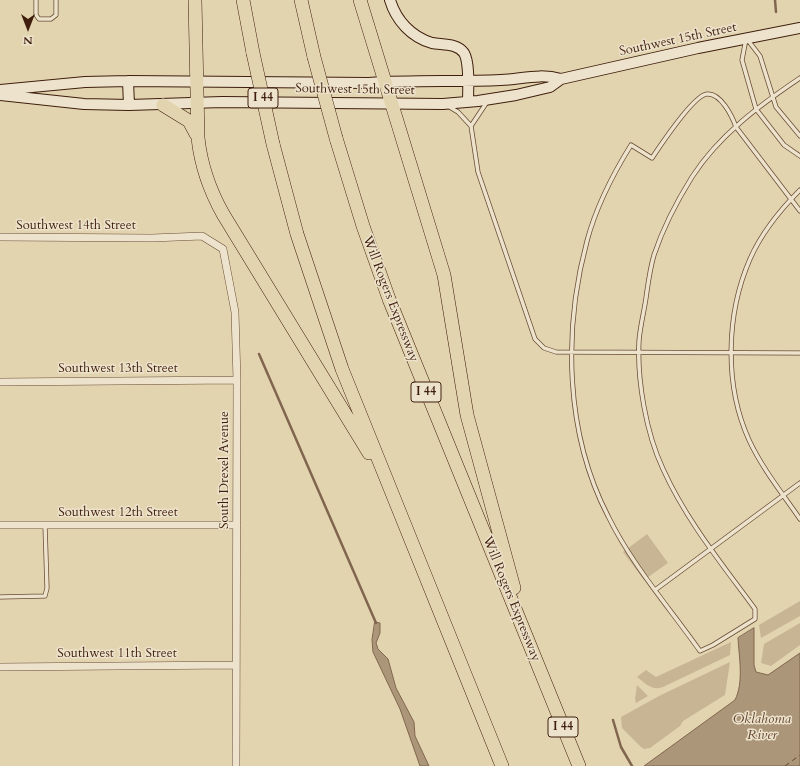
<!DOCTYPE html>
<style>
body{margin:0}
#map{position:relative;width:800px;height:766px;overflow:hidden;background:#e3d4b0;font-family:Cardo,serif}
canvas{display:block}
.north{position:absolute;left:8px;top:8px;width:40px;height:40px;-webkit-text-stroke:3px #ede3cc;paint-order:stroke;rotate:180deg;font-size:11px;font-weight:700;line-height:16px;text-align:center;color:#3f1e0d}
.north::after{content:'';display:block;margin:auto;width:14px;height:18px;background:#3f1e0d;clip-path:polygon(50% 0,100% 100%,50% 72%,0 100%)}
</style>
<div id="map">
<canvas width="800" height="766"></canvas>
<div class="north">N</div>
</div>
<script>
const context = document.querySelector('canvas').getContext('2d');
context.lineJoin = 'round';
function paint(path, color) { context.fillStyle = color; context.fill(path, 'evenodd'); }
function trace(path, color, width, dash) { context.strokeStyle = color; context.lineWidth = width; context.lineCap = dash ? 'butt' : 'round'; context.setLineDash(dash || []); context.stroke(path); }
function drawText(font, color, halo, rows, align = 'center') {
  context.font = font + ' Cardo,serif'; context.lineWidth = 3; context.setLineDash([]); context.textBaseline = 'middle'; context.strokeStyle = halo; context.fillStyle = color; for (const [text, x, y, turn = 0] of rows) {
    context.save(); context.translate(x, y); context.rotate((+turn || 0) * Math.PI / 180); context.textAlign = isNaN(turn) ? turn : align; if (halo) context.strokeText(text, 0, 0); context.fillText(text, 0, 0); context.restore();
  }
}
paint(new Path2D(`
 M 647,534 L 668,563 L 644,580 L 623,552 Z
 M 800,601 L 800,616 L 761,638 L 759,625 Z
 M 800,623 L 800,645 L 771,666 L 761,663 L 764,644 Z
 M 731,642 L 730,655 L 663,687 C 652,691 646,684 637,677 L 646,670 L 656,677 Z
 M 730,662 L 725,695 L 683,721 L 680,726 L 650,748 L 644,749 L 641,747 L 622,728 L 621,717 L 659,696 Z
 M 637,685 L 648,696 L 636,703 L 635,699 Z`), '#c7b594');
const water = new Path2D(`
 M 375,622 L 380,623 L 380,633 L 376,643 L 378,649 L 388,659 L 396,688 L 414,722 L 415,736 L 429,766 L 420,766 L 400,709 L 373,652 L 372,640 Z
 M 754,628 L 754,665 L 756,672 L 768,675 L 800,653 L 800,766 L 644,766 L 735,700 C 744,682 739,657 738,638 Z`);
paint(water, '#ab9679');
trace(water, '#80664e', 1);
trace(new Path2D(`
 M 775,0 L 776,12
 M 259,354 L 376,623
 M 613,720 L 621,747 L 632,766`), '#80664e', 2.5);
trace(new Path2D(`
 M 785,766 L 800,755`), '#654833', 1, [5, 4]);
const lane = new Path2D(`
 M 36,0 L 36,15 L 39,19 L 51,19 L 56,15 L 56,0
 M 746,39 L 742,60 L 756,109 L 784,145 L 800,156
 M 747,39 L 760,56 L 776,107 L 800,136
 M 800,78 C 760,105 719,135 692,177 C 677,201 663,228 654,255 C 650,268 648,284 646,298 C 644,312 640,327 639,341 C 637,380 646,433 663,469 C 686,520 722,564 755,609 L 755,619 L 713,645 L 700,651 C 668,606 632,565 608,516 C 565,433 563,330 587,241 C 596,207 613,174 631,145 L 652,158 C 660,146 694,95 707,94 C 721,93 732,116 736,127 L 800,211
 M 448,106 L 458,112 L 471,126 L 487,102
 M 471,126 L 478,172 L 535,339 L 544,348 L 556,352 L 800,353
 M 800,190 C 781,209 761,234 750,259 C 726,314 724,385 749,440 C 762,468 782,493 800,519
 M 655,590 L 800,483
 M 0,597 L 45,596 L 47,588 L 45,525`);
const street = new Path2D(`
 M 0,237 L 152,238 L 202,236 L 223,249 L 235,312 L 237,380 L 236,766
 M 0,382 L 237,380
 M 0,525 L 237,525
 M 0,667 L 235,665`);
const secondary = new Path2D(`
 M 390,0 C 396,20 411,37 432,43 C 442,45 457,43 464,53 C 470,63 468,90 468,102
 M 128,81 L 129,105
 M 0,90 L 85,82 L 128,81 L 369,83 C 413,80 457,82 501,80 C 522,79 540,73 561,79
 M 0,95 L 84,104 L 129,105 L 222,102 L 443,104 L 478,101 L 516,95 L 550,87 L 561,79 L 698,48 L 800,28`);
const highway = new Path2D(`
 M 195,0 L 198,138 C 201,166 209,189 223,214 L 369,453
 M 243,0 L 253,53
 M 301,0 L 314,57
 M 360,0 L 444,275 L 467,415 L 514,588
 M 163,105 L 189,121 L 196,134
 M 336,138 L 363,226 L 389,299 L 579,766
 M 273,144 L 297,234 L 342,369 L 502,766`);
trace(lane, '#684c36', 5);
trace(street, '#684c36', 8);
trace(secondary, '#3f1e0d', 12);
trace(highway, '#3f1e0d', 14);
trace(lane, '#ede3cc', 3.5);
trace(street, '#ede3cc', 7);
trace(secondary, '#ede3cc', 10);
trace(highway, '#e3d4b0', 13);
const highwayBridge = new Path2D(`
 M 253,53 L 273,144
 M 314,57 L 336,138`);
trace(highwayBridge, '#3f1e0d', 14, []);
trace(highwayBridge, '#e3d4b0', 13);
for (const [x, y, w] of [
 [263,98,30],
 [426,392,30],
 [563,727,30]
]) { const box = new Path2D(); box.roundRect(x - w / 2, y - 10, w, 20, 3); context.fillStyle = '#ede3cc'; context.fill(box); trace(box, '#3f1e0d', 1); }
drawText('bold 12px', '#3f1e0d', null, [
 ["I 44",263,98],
 ["I 44",426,392],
 ["I 44",563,727]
]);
drawText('13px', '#3f1e0d', '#ede3cc', [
 ["Southwest 15th Street",678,40,-12],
 ["Southwest 15th Street",355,90,1],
 ["Southwest 14th Street",76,226],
 ["Will Rogers Expressway",390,299,69],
 ["Southwest 13th Street",118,369],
 ["South Drexel Avenue",225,470,-90],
 ["Southwest 12th Street",118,513],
 ["Will Rogers Expressway",511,599,68],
 ["Southwest 11th Street",117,654]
]);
drawText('italic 14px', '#654833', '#ede3cc', [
 ["Oklahoma",762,720],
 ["River",762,736]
]);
</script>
